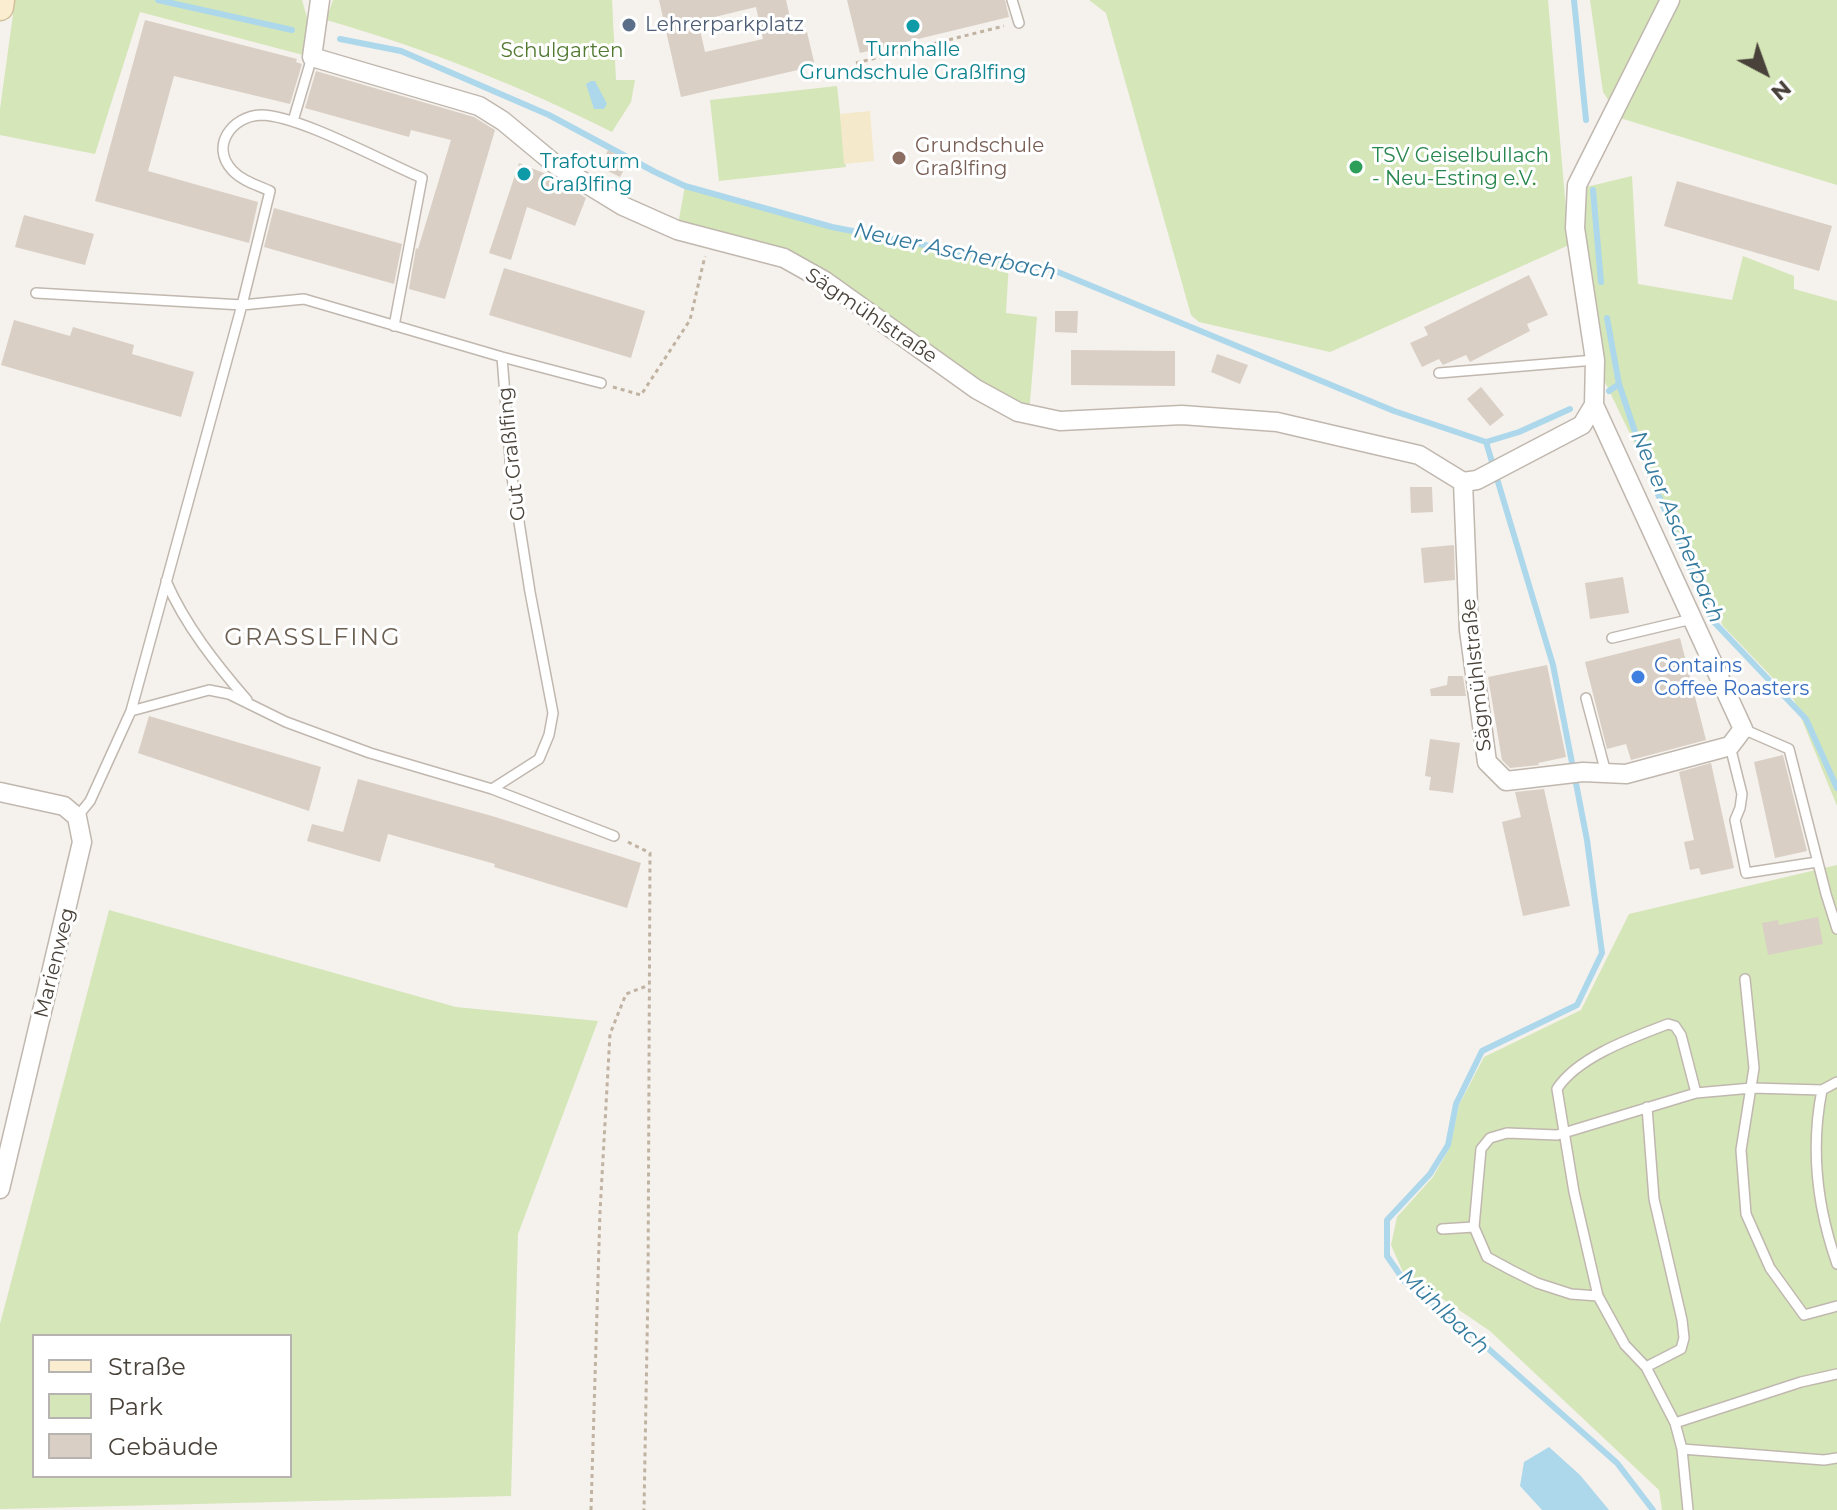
<!DOCTYPE html>
<meta charset="utf-8">
<style>
body{margin:0}
#map{position:relative;width:1837px;height:1510px;overflow:hidden;background:#f5f1ec;font-family:Montserrat,sans-serif}
canvas{display:block}
.legend{position:absolute;left:32px;top:1334px;width:260px;height:144px;box-sizing:border-box;background:#fff;border:2px solid #b6b3b0;margin:0;padding:10px 14px;list-style:none;font-size:24px;color:#49423a}
.legend li{display:flex;align-items:center;gap:16px;height:40px}
.legend b{width:40px;border:2px solid #b6b3b0}
.north{position:absolute;left:1725px;top:32px;width:80px;height:80px;-webkit-text-stroke:6px #fff;paint-order:stroke;rotate:139deg;font-size:22px;font-weight:700;line-height:32px;text-align:center;color:#49423a}
.north::after{content:'';display:block;margin:auto;width:28px;height:36px;background:#49423a;clip-path:polygon(50% 0,100% 100%,50% 72%,0 100%)}
</style>
<div id="map">
<canvas width="1837" height="1510"></canvas>
<ul class="legend">
<li><b style="height:10px;background:#fbedcf"></b>Straße</li>
<li><b style="height:22px;background:#d5e6b8"></b>Park</li>
<li><b style="height:22px;background:#d9cfc5"></b>Gebäude</li>
</ul>
<div class="north">N</div>
</div>
<script>
const context = document.querySelector('canvas').getContext('2d');
context.lineJoin = 'round';
function paint(path, color) { context.fillStyle = color; context.fill(path, 'evenodd'); }
function trace(path, color, width, dash) { context.strokeStyle = color; context.lineWidth = width; context.lineCap = dash ? 'butt' : 'round'; context.setLineDash(dash || []); context.stroke(path); }
function drawText(font, color, halo, rows, align = 'center') {
  context.font = font + ' Montserrat,sans-serif'; context.lineWidth = 6; context.setLineDash([]); context.textBaseline = 'middle'; context.strokeStyle = halo; context.fillStyle = color; for (const [text, x, y, turn = 0] of rows) {
    context.save(); context.translate(x, y); context.rotate((+turn || 0) * Math.PI / 180); context.textAlign = isNaN(turn) ? turn : align; if (halo) context.strokeText(text, 0, 0); context.fillText(text, 0, 0); context.restore();
  }
}
paint(new Path2D(`
 M 15,0 L 302,0 L 308,21 L 303,55 L 140,12 L 95,154 L 0,135 L 0,109 Z
 M 333,0 L 612,0 L 616,80 L 635,80 L 631,102 L 612,132 C 521,86 424,48 326,20 Z
 M 1089,0 L 1548,0 L 1569,245 L 1330,352 L 1199,322 L 1191,315 L 1106,13 Z
 M 1590,0 L 1837,0 L 1837,185 L 1620,118 L 1603,92 Z
 M 837,86 L 846,167 L 719,181 L 710,100 Z
 M 1632,176 L 1638,284 L 1732,300 L 1743,256 L 1794,276 L 1794,289 L 1837,301 L 1837,806 L 1794,700 L 1723,626 L 1603,378 L 1583,256 L 1582,188 Z
 M 685,186 L 832,227 L 1009,261 L 1006,313 L 1037,317 L 1029,414 L 825,281 L 677,230 Z
 M 1837,865 L 1837,1510 L 1662,1510 L 1659,1490 L 1490,1331 L 1403,1272 L 1391,1245 L 1397,1217 L 1433,1177 L 1450,1147 L 1459,1105 L 1484,1057 L 1581,1010 L 1629,914 Z
 M 109,910 L 456,1007 L 598,1021 L 518,1234 L 511,1496 L 0,1509 L 0,1324 ZM 34,1336 L 290,1336 L 290,1476 L 34,1476 Z`), '#d5e6b8');
paint(new Path2D(`
 M 870,111 L 874,161 L 844,164 L 840,114 Z`), '#f5e9cb');
paint(new Path2D(`
 M 591,81 L 595,81 L 607,104 L 604,109 L 594,109 L 586,84 Z
 M 1549,1447 L 1580,1475 L 1609,1510 L 1542,1510 L 1520,1486 L 1524,1462 Z`), '#add8ec');
trace(new Path2D(`
 M 158,0 L 292,30
 M 1574,0 L 1586,120
 M 340,39 L 401,51 L 549,115 L 655,172 L 685,186 L 832,227 L 1053,270 L 1394,411 L 1486,442 L 1519,432 L 1570,409
 M 1593,190 L 1601,282
 M 1607,318 L 1619,384
 M 1609,391 L 1619,384 L 1648,471 L 1713,621 L 1806,719 L 1837,788
 M 1486,442 L 1553,665 L 1587,840 L 1602,953 L 1577,1005 L 1482,1051 L 1456,1104 L 1448,1145 L 1430,1174 L 1387,1220 L 1387,1256 L 1405,1282 L 1466,1329 L 1617,1463 L 1653,1510`), '#add8ec', 6);
paint(new Path2D(`
 M 659,0 L 786,0 L 794,35 L 807,32 L 815,66 L 681,97 ZM 756,7 L 763,39 L 705,52 L 698,21 Z
 M 847,0 L 1005,0 L 1009,17 L 860,53 Z
 M 145,20 L 297,59 L 296,62 L 302,64 L 290,104 L 174,76 L 148,171 L 258,202 L 249,243 L 95,201 Z
 M 316,71 L 474,117 L 495,130 L 445,299 L 409,289 L 416,248 L 418,249 L 451,140 L 411,130 L 409,137 L 305,108 Z
 M 608,150 L 629,160 L 620,177 L 600,167 Z
 M 519,163 L 551,176 L 586,198 L 575,226 L 527,207 L 511,260 L 489,253 Z
 M 1677,181 L 1832,226 L 1819,271 L 1664,226 Z
 M 274,208 L 402,244 L 394,284 L 264,247 Z
 M 24,215 L 94,234 L 85,265 L 15,247 Z
 M 504,268 L 645,311 L 631,358 L 489,315 Z
 M 1529,275 L 1548,315 L 1527,324 L 1530,331 L 1470,362 L 1466,355 L 1443,365 L 1439,359 L 1422,367 L 1410,343 L 1428,335 L 1424,327 Z
 M 1055,311 L 1078,311 L 1077,333 L 1055,332 Z
 M 14,320 L 70,336 L 73,327 L 134,345 L 132,354 L 194,372 L 181,417 L 1,365 Z
 M 1071,350 L 1175,351 L 1175,386 L 1071,385 Z
 M 1217,354 L 1248,365 L 1240,384 L 1211,372 Z
 M 1481,387 L 1504,415 L 1490,426 L 1467,399 Z
 M 1410,487 L 1432,487 L 1433,512 L 1411,513 Z
 M 1454,545 L 1455,580 L 1424,583 L 1421,548 Z
 M 1623,577 L 1629,613 L 1590,619 L 1585,583 Z
 M 1680,638 L 1706,740 L 1631,760 L 1626,744 L 1607,749 L 1585,662 Z
 M 1547,665 L 1566,757 L 1538,763 L 1539,765 L 1510,768 L 1502,760 L 1488,677 Z
 M 1448,676 L 1463,676 L 1466,696 L 1431,696 L 1430,689 L 1447,685 Z
 M 149,716 L 321,767 L 309,811 L 138,753 Z
 M 1430,739 L 1460,743 L 1453,793 L 1429,790 L 1431,777 L 1425,776 Z
 M 1783,755 L 1807,851 L 1775,858 L 1754,762 Z
 M 1711,763 L 1734,868 L 1701,875 L 1699,868 L 1690,870 L 1684,842 L 1694,840 L 1679,772 Z
 M 358,779 L 492,816 L 641,863 L 627,908 L 494,867 L 495,864 L 388,834 L 380,862 L 307,841 L 312,824 L 343,832 Z
 M 1544,789 L 1570,906 L 1523,916 L 1502,822 L 1521,817 L 1515,792 Z
 M 1818,917 L 1823,944 L 1768,955 L 1762,923 L 1778,920 L 1779,925 Z`), '#d9cfc5');
const lane = new Path2D(`
 M 1012,0 L 1019,23
 M 293,121 L 312,57
 M 36,293 L 242,305 L 304,299 L 502,357 L 511,471 L 530,592 L 553,713 L 549,735 L 539,759 L 492,789
 M 502,357 L 601,383
 M 1439,373 L 1595,360
 M 166,581 C 185,625 216,664 247,700
 M 1612,638 L 1692,619
 M 1586,698 L 1606,773
 M 131,711 L 209,690 L 229,694 L 286,722 L 370,753 L 492,789 L 614,836
 M 1743,729 L 1789,749 L 1826,894 L 1837,929
 M 1730,746 L 1742,794 L 1740,808 L 1735,820 L 1746,873 L 1817,862
 M 77,817 L 90,801 L 131,711 L 242,305 L 270,191 C 257,185 242,181 232,170 C 210,146 232,116 261,115 C 298,115 384,162 422,178 L 394,326
 M 1745,979 L 1754,1068 L 1741,1150 L 1746,1214 L 1770,1268 L 1804,1315 L 1837,1306
 M 1822,1090 C 1810,1150 1817,1207 1837,1264
 M 1474,1227 L 1487,1257 L 1511,1270 L 1537,1283 L 1571,1294 L 1598,1296
 M 1442,1229 L 1474,1227 L 1481,1149 L 1490,1138 L 1507,1133 L 1557,1135 L 1696,1093 L 1752,1088 L 1822,1090 L 1837,1082
 M 1646,1367 L 1681,1349 L 1684,1338 L 1682,1320 L 1654,1199 L 1647,1107
 M 1837,1374 L 1801,1382 L 1675,1423 L 1682,1449 L 1824,1460 L 1837,1458
 M 1675,1423 L 1646,1367 L 1625,1345 L 1598,1296 L 1574,1192 L 1557,1089 C 1577,1057 1634,1037 1668,1024 L 1675,1026 L 1681,1035 L 1696,1093
 M 1682,1449 L 1688,1510`);
const street = new Path2D(`
 M 320,0 L 312,57 L 479,106 L 503,121 L 556,165 L 623,206 L 677,230 L 784,258 L 825,281 L 976,389 L 1018,412 L 1060,421 L 1182,415 L 1277,422 L 1419,455 L 1463,482 L 1477,480 L 1582,425 L 1594,405
 M 1463,482 L 1469,630 L 1487,762 L 1506,781 L 1583,772 L 1626,774 L 1730,746 L 1743,729 L 1594,405 L 1595,360 L 1575,228 L 1577,185 L 1670,0
 M 0,792 L 64,806 L 77,817 L 82,842 L 0,1189`);
const secondary = new Path2D(`
 M 0,7 L 1,0`);
trace(lane, '#c0b8af', 12);
trace(street, '#c0b8af', 21);
trace(secondary, '#d1c09e', 29);
trace(new Path2D(`
 M 856,63 L 1004,26
 M 613,387 L 641,395 L 690,320 L 705,256
 M 628,842 L 650,853 L 648,1288 L 644,1510
 M 591,1510 L 600,1212 L 610,1034 L 626,994 L 649,985`), '#c1b3a1', 3, [4, 4]);
trace(lane, '#fff', 9);
trace(street, '#fff', 18);
trace(secondary, '#fbedcf', 26);
for (const [x, y, r, color] of [
 [629,25,8,"#5c6f8a"],
 [913,26,8,"#0f9aa8"],
 [899,158,8,"#8d6e63"],
 [1356,167,8,"#2e9e5b"],
 [524,174,8,"#0f9aa8"],
 [1638,677,8,"#3f7fe0"]
]) { const dot = new Path2D(); dot.arc(x, y, r, 0, 2 * Math.PI); context.fillStyle = color; context.fill(dot); trace(dot, '#fff', 3); }
drawText('20px', '#4e5e75', '#fff', [
 ["Lehrerparkplatz",645,25]
], 'left');
drawText('20px', '#0d838f', '#fff', [
 ["Turnhalle",913,50],
 ["Grundschule Graßlfing",913,73],
 ["Trafoturm",540,162,"left"],
 ["Graßlfing",540,185,"left"]
]);
drawText('20px', '#517830', '#fff', [
 ["Schulgarten",562,51]
]);
drawText('20px', '#785e54', '#fff', [
 ["Grundschule",915,146],
 ["Graßlfing",915,169]
], 'left');
drawText('20px', '#27864d', '#fff', [
 ["TSV Geiselbullach",1372,156],
 ["- Neu-Esting e.V.",1372,179]
], 'left');
drawText('20px', '#49423a', '#fff', [
 ["Sägmühlstraße",871,316,34],
 ["Gut Graßlfing",512,454,-96],
 ["Sägmühlstraße",1477,675,-96],
 ["Marienweg",55,963,-76]
]);
drawText('20px', '#366cbe', '#fff', [
 ["Contains",1654,666],
 ["Coffee Roasters",1654,689]
], 'left');
drawText('italic 22px', '#357b9e', '#fff', [
 ["Neuer Ascherbach",955,252,12],
 ["Neuer Ascherbach",1677,527,67],
 ["Mühlbach",1444,1312,43]
]);
context.letterSpacing = '2px';
drawText('24px', '#6b5f52', '#fff', [
 ["GRASSLFING",313,638]
]);
context.letterSpacing = '0px';
</script>
